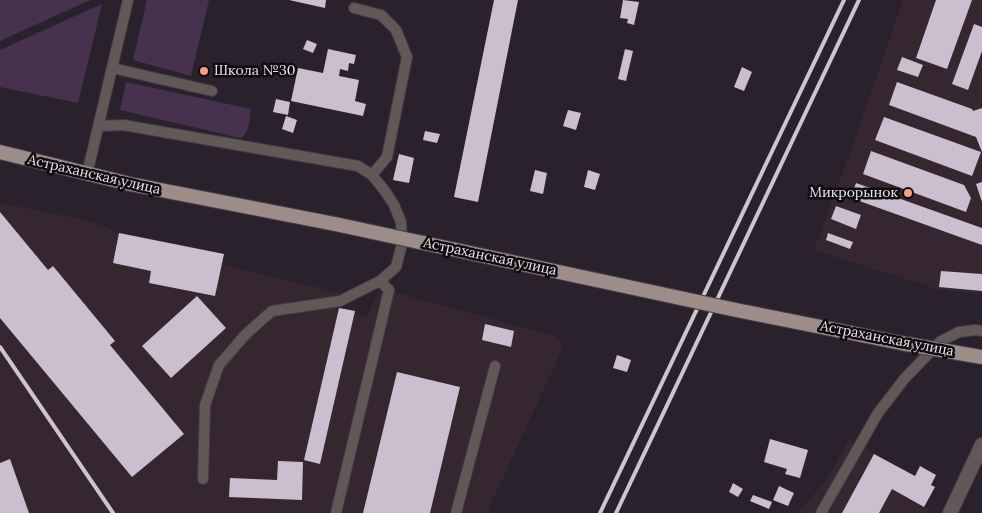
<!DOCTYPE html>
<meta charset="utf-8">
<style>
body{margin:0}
canvas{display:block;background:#29212c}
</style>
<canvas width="982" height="513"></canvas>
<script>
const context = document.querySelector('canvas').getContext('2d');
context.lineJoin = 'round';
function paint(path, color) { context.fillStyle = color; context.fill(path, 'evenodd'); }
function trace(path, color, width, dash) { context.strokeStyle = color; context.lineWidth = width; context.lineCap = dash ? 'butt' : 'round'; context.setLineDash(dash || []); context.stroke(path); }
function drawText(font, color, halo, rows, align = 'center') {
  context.font = font + ' Lora,serif'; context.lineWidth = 5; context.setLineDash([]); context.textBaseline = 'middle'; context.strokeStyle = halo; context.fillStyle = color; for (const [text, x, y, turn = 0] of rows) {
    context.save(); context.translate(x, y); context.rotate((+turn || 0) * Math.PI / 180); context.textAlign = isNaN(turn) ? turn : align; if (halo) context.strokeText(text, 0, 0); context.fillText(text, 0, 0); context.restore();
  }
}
paint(new Path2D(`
 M 903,0 L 982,0 L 982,294 L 937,289 L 814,250 L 856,136 Z
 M 0,203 L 91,221 L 119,233 L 224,254 L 222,264 L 340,293 L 339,308 L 367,316 L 380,288 L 557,337 L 563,347 L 488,511 L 492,513 L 0,513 Z
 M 849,440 L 915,476 L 920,466 L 936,475 L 931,484 L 935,487 L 925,506 L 930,510 L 929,513 L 798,513 L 826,480 Z`), '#362630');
paint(new Path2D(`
 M 0,0 L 90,0 L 0,41 Z
 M 147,0 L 209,0 L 191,76 L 133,60 Z
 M 102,4 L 78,103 L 0,87 L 0,50 Z
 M 126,82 L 251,109 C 249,119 250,134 240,138 L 120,110 Z`), '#46324f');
paint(new Path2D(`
 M 289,0 L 326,0 L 325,8 Z
 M 494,0 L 518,0 L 478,202 L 454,197 Z
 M 623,0 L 639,2 L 634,25 L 627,23 L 628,19 L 620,18 Z
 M 936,0 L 972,0 L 947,69 L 916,58 Z
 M 974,24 L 982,27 L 982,51 L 968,90 L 952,84 Z
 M 307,40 L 317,44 L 313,53 L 303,49 Z
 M 328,49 L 356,55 L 354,64 L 349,63 L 348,71 L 340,69 L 339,76 L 359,80 L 355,101 L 366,104 L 363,116 L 291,101 L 298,68 L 323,73 Z
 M 625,49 L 633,51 L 626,81 L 618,79 Z
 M 902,57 L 923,65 L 918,77 L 897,70 Z
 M 742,67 L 752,72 L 744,91 L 734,87 Z
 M 897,82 L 972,109 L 973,111 L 982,108 L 982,152 L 976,137 L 889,105 Z
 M 276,99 L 290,102 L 288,115 L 273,112 Z
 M 568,110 L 581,113 L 576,130 L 563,126 Z
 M 286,116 L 297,120 L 293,133 L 282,129 Z
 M 884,117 L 981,152 L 972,176 L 875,140 Z
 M 425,131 L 440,134 L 437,143 L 423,140 Z
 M 871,151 L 964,185 L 971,198 L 966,212 L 863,174 Z
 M 399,154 L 414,158 L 409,183 L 393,180 Z
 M 535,170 L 547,173 L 543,194 L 530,191 Z
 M 588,170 L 600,174 L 595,190 L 584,187 Z
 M 982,182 L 982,202 L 976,184 Z
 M 856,183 L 982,228 L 982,245 L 851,198 Z
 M 836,206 L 861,215 L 856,229 L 831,219 Z
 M 0,212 L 48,270 L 53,266 L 115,341 L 110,345 L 184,434 L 132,477 L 0,318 Z
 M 119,233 L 224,254 L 215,296 L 149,283 L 151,271 L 113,263 Z
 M 828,233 L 853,242 L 850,249 L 826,240 Z
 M 941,271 L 982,274 L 982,291 L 939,287 Z
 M 197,296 L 226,328 L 171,378 L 142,346 Z
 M 339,308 L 355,311 L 320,464 L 304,460 Z
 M 485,324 L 514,331 L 511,347 L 482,340 Z
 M 617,355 L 631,360 L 627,372 L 613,368 Z
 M 397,372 L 460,387 L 430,513 L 363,513 Z
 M 770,439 L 808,450 L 800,478 L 785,474 L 787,469 L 764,462 Z
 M 874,454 L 915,476 L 920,466 L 936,475 L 931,485 L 935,487 L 924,507 L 892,489 L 879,513 L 842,513 Z
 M 10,459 L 29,513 L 0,513 L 0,463 Z
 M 278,461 L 303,462 L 302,500 L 229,497 L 230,478 L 277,480 Z
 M 733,483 L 743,489 L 738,497 L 729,492 Z
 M 779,486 L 794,493 L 788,506 L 773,500 Z
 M 753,495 L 772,502 L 769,509 L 750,501 Z`), '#c9bfce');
const service = new Path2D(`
 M 354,8 L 381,15 L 396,30 L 407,57 L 387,157 L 372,175
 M 112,68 L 212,91
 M 99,126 L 123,125 L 358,166 L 372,175 L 385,191 L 394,205 L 401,222 L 402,244 L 396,267 L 380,281 L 340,301 L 272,311 L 246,334 L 219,365 L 205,405 L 203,479
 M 87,174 L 128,0
 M 336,513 L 389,290 L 380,281
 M 456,513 L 495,366
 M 821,513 L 878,413 L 905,378 L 941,341 L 959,332 L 976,330 L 982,331`);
const minor = new Path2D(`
 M 950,513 L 982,445`);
const primary = new Path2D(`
 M 0,152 L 130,184 L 335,224`);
trace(service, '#443c47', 12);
trace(minor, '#443c47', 16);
trace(primary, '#443c47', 16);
trace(service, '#605957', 10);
trace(minor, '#605957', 14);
trace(primary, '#9c8d88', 14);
trace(new Path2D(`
 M 0,347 L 113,513
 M 600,513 L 844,0
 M 616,513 L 859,0`), '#cbc5cd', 4);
const primaryBridge = new Path2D(`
 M 335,224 L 736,310 L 901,343 L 982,357`);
trace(primaryBridge, '#443c47', 16, []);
trace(primaryBridge, '#9c8d88', 14);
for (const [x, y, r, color] of [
 [204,71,5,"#f39f84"],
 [908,193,5,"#f39f84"]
]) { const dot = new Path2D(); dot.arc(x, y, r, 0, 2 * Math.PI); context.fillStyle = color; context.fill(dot); trace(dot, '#0f0c11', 2); }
drawText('14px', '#eae5ec', '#0f0c11', [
 ["Школа №30",214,71],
 ["Микрорынок",898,193,"right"]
], 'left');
drawText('14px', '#eae5ec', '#0f0c11', [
 ["Астраханская улица",94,175,13],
 ["Астраханская улица",490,257,12],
 ["Астраханская улица",887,339,11]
]);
</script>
